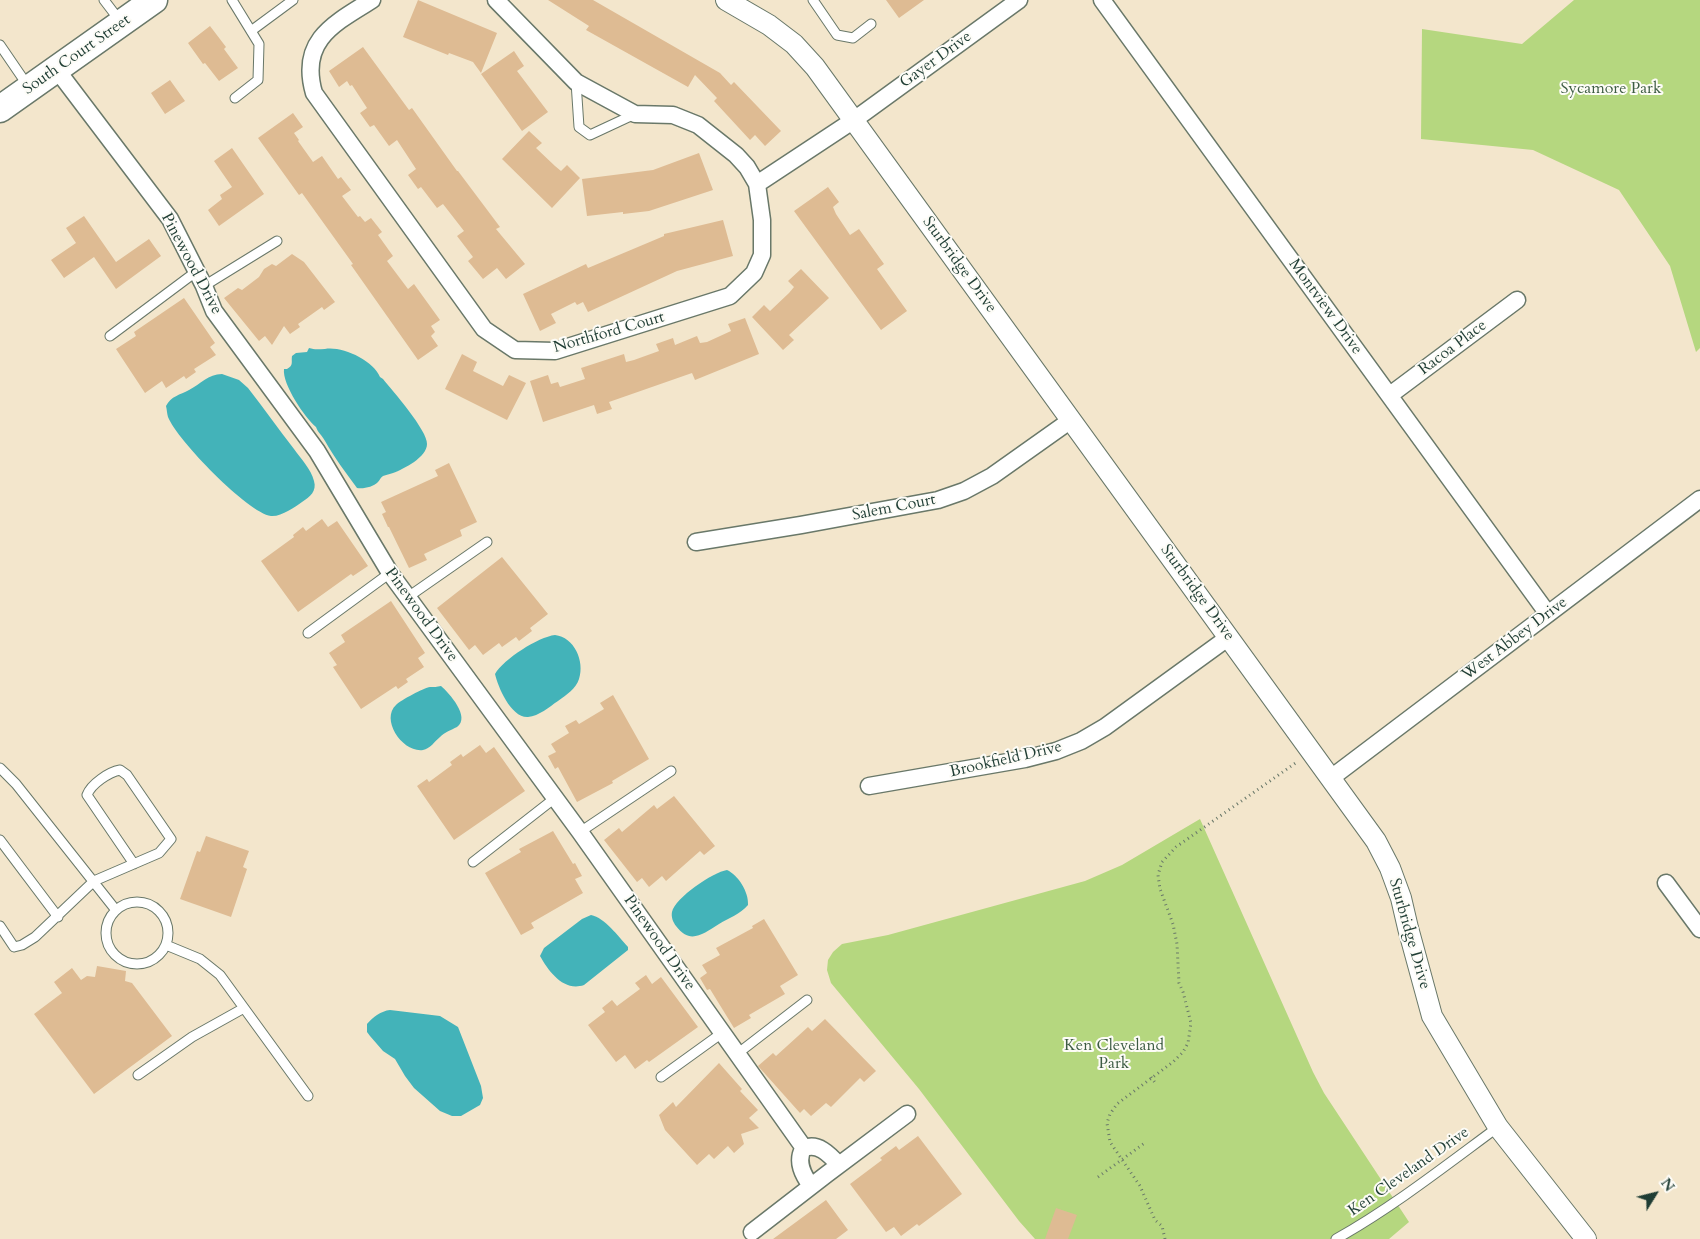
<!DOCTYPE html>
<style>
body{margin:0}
#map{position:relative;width:1700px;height:1239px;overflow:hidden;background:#f3e6cc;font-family:Cardo,serif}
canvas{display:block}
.north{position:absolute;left:1630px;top:1169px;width:50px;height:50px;-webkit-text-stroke:4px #fdfcf7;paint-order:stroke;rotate:54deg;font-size:14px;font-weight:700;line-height:20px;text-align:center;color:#1f3d34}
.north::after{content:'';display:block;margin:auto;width:18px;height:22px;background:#1f3d34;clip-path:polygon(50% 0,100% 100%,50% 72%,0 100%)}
</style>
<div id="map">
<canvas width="1700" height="1239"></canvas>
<div class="north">N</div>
</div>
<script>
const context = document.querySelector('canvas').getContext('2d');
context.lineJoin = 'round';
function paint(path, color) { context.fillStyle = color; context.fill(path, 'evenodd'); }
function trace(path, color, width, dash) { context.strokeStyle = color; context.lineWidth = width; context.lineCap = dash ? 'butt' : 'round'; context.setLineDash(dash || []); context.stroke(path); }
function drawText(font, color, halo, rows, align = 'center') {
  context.font = font + ' Cardo,serif'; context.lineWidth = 4; context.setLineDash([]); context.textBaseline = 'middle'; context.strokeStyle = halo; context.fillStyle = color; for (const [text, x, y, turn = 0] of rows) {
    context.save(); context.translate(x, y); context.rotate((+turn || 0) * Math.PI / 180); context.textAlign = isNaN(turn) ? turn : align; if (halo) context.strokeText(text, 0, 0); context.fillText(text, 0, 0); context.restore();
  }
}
paint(new Path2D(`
 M 1574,0 L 1700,0 L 1700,348 L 1696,352 L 1670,266 L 1619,190 L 1533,150 L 1421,139 L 1422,29 L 1522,44 Z
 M 1200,819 L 1313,1072 L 1324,1093 L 1409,1222 L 1389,1239 L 1035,1239 L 1019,1221 L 919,1089 L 831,983 L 827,970 L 828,960 L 833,952 L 842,944 L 888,935 L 1085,881 L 1122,865 Z`), '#b5d77f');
paint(new Path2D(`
 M 309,348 C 315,350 319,349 325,349 C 342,346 373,360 380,377 L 383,379 C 392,390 428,431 427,444 C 427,457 404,469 393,473 C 390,474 386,475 383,476 C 380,478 380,480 378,482 C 373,487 364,489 357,488 C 346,473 334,457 325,441 C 322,435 318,433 316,427 C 305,418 282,384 284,369 L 287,369 C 294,365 291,362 292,356 L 296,353 L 307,352 Z
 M 222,374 L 239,380 L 248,388 C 264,408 278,429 294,449 C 301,459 311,469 314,481 C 317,491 310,497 302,502 C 295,507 281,517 271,516 C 248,513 177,440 168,417 C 167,414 167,410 166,406 C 171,396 180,395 189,390 C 201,384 208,374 222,374 Z
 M 555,635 C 574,637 585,661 579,679 C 576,689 566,695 558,701 C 549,707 539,716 528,717 C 511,718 498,687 495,674 C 504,659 538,637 555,635 Z
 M 441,686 C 449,693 471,717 457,727 C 451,730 445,732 440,737 C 435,741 430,749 423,750 C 403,753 380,720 396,705 C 401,700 424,688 430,687 C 434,687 437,687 441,686 Z
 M 727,870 C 738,875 749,892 748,905 C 740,914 729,918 719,924 C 703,934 690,945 676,926 C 673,922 671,917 672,912 C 675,898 713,872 727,870 Z
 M 591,915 C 605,918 618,936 628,947 L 628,950 L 584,985 C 564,992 549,972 540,956 L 544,948 L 582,919 Z
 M 390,1010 L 440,1016 L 458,1027 L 481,1086 L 483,1098 L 480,1105 L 461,1116 L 452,1116 L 440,1111 L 414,1088 L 405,1076 L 395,1059 L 383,1051 L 370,1036 L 367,1032 L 367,1024 C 373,1017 381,1011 390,1010 Z`), '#43b3b9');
paint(new Path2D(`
 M 418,0 L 497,33 L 481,73 L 473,62 L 449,53 L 448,55 L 403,37 Z
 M 548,0 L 593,0 L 720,73 L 731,85 L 734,82 L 781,131 L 765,146 L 755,135 L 750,140 L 714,101 L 717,98 L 695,75 L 688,87 L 586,30 L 589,26 Z
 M 886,0 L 924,0 L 899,18 Z
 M 210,26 L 226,47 L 224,49 L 238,68 L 219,81 L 205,63 L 203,64 L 188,43 Z
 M 363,47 L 409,110 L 412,108 L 457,171 L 458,171 L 500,227 L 496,229 L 525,264 L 506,279 L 497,268 L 483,279 L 468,261 L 473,257 L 457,236 L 464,231 L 443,204 L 437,208 L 421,187 L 418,189 L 408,175 L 416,169 L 397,140 L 389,146 L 374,125 L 370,127 L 360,113 L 367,108 L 352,85 L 350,86 L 347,81 L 339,87 L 329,71 Z
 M 514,51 L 524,66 L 517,71 L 548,112 L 522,131 L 481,74 Z
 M 170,80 L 185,101 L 165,114 L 151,93 Z
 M 293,113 L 303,127 L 294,133 L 299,140 L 298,141 L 313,162 L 322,156 L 338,179 L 341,177 L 351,190 L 342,196 L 358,217 L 360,216 L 365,222 L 371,218 L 382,232 L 378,235 L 393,256 L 387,261 L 408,289 L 414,284 L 440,320 L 431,326 L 435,332 L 431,336 L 438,346 L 418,360 L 351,265 L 353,264 L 302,193 L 299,195 L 258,138 Z
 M 529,131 L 542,143 L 536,148 L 555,166 L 561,171 L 567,165 L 580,178 L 552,208 L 502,159 Z
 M 232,148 L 264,194 L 219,226 L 208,210 L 222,199 L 220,195 L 232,187 L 214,161 Z
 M 699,153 L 713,190 L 649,211 L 623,214 L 623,212 L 587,216 L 582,179 L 653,170 Z
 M 828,187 L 839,202 L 833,207 L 836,214 L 850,235 L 859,229 L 884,264 L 877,269 L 907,311 L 881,330 L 794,211 Z
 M 84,216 L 116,262 L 149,239 L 161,256 L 116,289 L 94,257 L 64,278 L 51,260 L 76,243 L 66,228 Z
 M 723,220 L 733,256 L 677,271 L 588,312 L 583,302 L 577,305 L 575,302 L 551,314 L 556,323 L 540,331 L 523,294 L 586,264 L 588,268 L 664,236 L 664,234 Z
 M 292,254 L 304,262 L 335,302 L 324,310 L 322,307 L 298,324 L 300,327 L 290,334 L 284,326 L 272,345 L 265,336 L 259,341 L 224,298 L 238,288 L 242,290 L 259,277 L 264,269 L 272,264 L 276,266 Z
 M 801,269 L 829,298 L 789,335 L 794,340 L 783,350 L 752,317 L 764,305 L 770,311 L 789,293 L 794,287 L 788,281 Z
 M 184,298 L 215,343 L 210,347 L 216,355 L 194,369 L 196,372 L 186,379 L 184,376 L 166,388 L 162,381 L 145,393 L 116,349 L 136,336 L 134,332 Z
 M 745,318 L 759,354 L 695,380 L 692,373 L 609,402 L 612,409 L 597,414 L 594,405 L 543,422 L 530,381 L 548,375 L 551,384 L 558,382 L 560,387 L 585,379 L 581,368 L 624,354 L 626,362 L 634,360 L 659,351 L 656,344 L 673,338 L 675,345 L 697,336 L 700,343 L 707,342 L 731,331 L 728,324 Z
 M 462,354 L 477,362 L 473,371 L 503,386 L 509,375 L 526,383 L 507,420 L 445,389 Z
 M 449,463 L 477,522 L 460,530 L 462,536 L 424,554 L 427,560 L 409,568 L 389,527 L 388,527 L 382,514 L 386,512 L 381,502 L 438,476 L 435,470 Z
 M 322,519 L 328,527 L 337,521 L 368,566 L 353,576 L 351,574 L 298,612 L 261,561 L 294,537 L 293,535 L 303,527 L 306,531 Z
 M 502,557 L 548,614 L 530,628 L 532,631 L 519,641 L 516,637 L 502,647 L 499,643 L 483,655 L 475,645 L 469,650 L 437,608 Z
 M 391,601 L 425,653 L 418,658 L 424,667 L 406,679 L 408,682 L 398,689 L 396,686 L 361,709 L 333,667 L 337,665 L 329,653 L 345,642 L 341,635 Z
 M 613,695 L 649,759 L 612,781 L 613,783 L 577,802 L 558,767 L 555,769 L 548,756 L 556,752 L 551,744 L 569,733 L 565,726 L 576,720 L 579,724 L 604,709 L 600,703 Z
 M 480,745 L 486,753 L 494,747 L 525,791 L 454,840 L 417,786 L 427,779 L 429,782 L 452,765 L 450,762 L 461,754 L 463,757 Z
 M 674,796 L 715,846 L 704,855 L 700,851 L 666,881 L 662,876 L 649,887 L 642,878 L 637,882 L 604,840 L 619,828 L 622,832 L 654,805 L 657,809 Z
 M 553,831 L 573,864 L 575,863 L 582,876 L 575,879 L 583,893 L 531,923 L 534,928 L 521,935 L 485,873 L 521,852 L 519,849 Z
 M 206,836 L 249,851 L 243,867 L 247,869 L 231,917 L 180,899 L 197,851 L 200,852 Z
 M 764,919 L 798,975 L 780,986 L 785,994 L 749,1015 L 751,1018 L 734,1028 L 710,989 L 707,990 L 700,978 L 707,973 L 702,965 L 720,955 L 716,948 L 753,928 L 752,926 Z
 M 97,966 L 126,971 L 125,981 L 132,983 L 172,1036 L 94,1094 L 34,1014 L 62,993 L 54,982 L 72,968 L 81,980 L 87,976 L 95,977 Z
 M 646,975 L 652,984 L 661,977 L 698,1027 L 649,1062 L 647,1060 L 635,1069 L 625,1055 L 616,1062 L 588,1025 L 605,1012 L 602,1008 L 612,1000 L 617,1006 L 640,989 L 635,983 Z
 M 825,1019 L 876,1071 L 864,1082 L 860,1078 L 831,1107 L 826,1103 L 811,1116 L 804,1109 L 800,1113 L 758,1066 L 773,1053 L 776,1056 L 808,1027 L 812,1031 Z
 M 719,1063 L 742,1089 L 740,1091 L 758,1110 L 749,1118 L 759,1128 L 741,1134 L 744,1144 L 734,1153 L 728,1146 L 714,1159 L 709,1154 L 697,1165 L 665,1130 L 659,1115 L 673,1102 L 676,1107 Z
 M 918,1136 L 962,1194 L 919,1226 L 917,1224 L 901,1236 L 894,1227 L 886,1232 L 850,1184 L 882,1160 L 880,1158 L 896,1146 L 899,1150 Z
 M 826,1200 L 848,1230 L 836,1239 L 773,1239 Z
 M 1056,1208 L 1077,1215 L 1068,1239 L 1045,1239 Z`), '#debb93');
const service = new Path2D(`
 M 104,0 L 120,21
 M 232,0 L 259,44 L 258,80 L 235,98
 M 813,0 L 837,35 L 853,38 L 871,24
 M 251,31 L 293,0
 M 0,45 L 28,86
 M 576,82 L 579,127 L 590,135 L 635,114
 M 204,286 L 277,241
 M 110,336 L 197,271
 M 408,597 L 487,542
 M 308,633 L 390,573
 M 0,768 L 16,784 L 115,909
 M 580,832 L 671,771
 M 0,840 L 58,917
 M 473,862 L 555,798
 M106 933a31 31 0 1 1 62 0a31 31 0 1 1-62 0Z
 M 0,926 L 14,947 L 22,945 L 35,937 L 94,881 L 159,853 L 171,839 L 127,775 L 120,770 C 109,772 91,784 87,795 L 134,864
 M 166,945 L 200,959 L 220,975 L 308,1096
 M 737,1054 L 807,1000
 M 138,1075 L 192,1037 L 244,1008
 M 661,1077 L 722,1033
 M 1336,1239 C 1393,1207 1445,1166 1498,1127`);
const minor = new Path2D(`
 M 372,0 C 333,24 299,41 314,93 L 484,329 L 515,350 L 555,351 L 730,296 L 754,273 L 762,255 L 762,220 L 757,184 L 854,120 L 1019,0
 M 496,0 L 576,82 L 635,114 L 673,115 L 698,125 L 736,155 L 747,167 L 757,184
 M 1102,0 L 1548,614
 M 57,70 L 170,219 L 204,286 L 214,311 L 317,451 L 390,573 L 580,832 L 804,1148
 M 1390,395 L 1517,300
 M 696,542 L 801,525 L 938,500 L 964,491 L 992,476 L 1071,420
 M 1331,778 L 1700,499
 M 869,786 L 1025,759 L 1056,751 L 1081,741 L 1105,727 L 1229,637
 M 1666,883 L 1700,929
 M 811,1186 C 803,1175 796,1162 803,1149 C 817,1141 830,1155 839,1165
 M 752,1232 L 827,1174 L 907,1114`);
const tertiary = new Path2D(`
 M 726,0 L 769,25 L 794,44 L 815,67 L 1376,841 L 1390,868 L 1401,898 L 1408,928 L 1432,1016 L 1498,1127 L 1586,1239`);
const primary = new Path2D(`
 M 0,109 L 154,0`);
trace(service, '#697869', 11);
trace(minor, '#697869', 19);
trace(tertiary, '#697869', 22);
trace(primary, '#697869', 29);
trace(new Path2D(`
 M 1151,1077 L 1156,1084
 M 1098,1177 L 1146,1142
 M 1165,1239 L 1162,1226 L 1155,1220 L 1140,1186 L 1110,1142 L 1107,1123 L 1110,1114 L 1117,1104 L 1173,1062 L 1183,1052 L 1188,1043 L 1191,1023 L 1183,992 L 1179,983 L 1177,944 L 1173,924 L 1160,889 L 1158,875 L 1162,862 L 1176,847 L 1297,762`), '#697869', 3, [1, 4]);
trace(service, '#fff', 9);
trace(minor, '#fff', 16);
trace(tertiary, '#fff', 20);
trace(primary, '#fff', 26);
drawText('16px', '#1f3d34', '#fdfcf7', [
 ["South Court Street",77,55,-35],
 ["Gayer Drive",936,60,-36],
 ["Pinewood Drive",191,264,62],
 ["Sturbridge Drive",959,265,54],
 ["Montview Drive",1325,307,54],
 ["Northford Court",609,333,-16],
 ["Racoa Place",1453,348,-37],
 ["Salem Court",894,508,-11],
 ["Sturbridge Drive",1197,593,54],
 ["Pinewood Drive",421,615,54],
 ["West Abbey Drive",1515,639,-37],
 ["Brookfield Drive",1006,760,-13],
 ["Sturbridge Drive",1409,934,74],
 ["Pinewood Drive",659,943,55],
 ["Ken Cleveland Drive",1409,1172,-35]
]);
drawText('16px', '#3d5c43', '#fdfcf7', [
 ["Sycamore Park",1611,89],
 ["Ken Cleveland",1114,1046],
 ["Park",1114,1064]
]);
</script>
